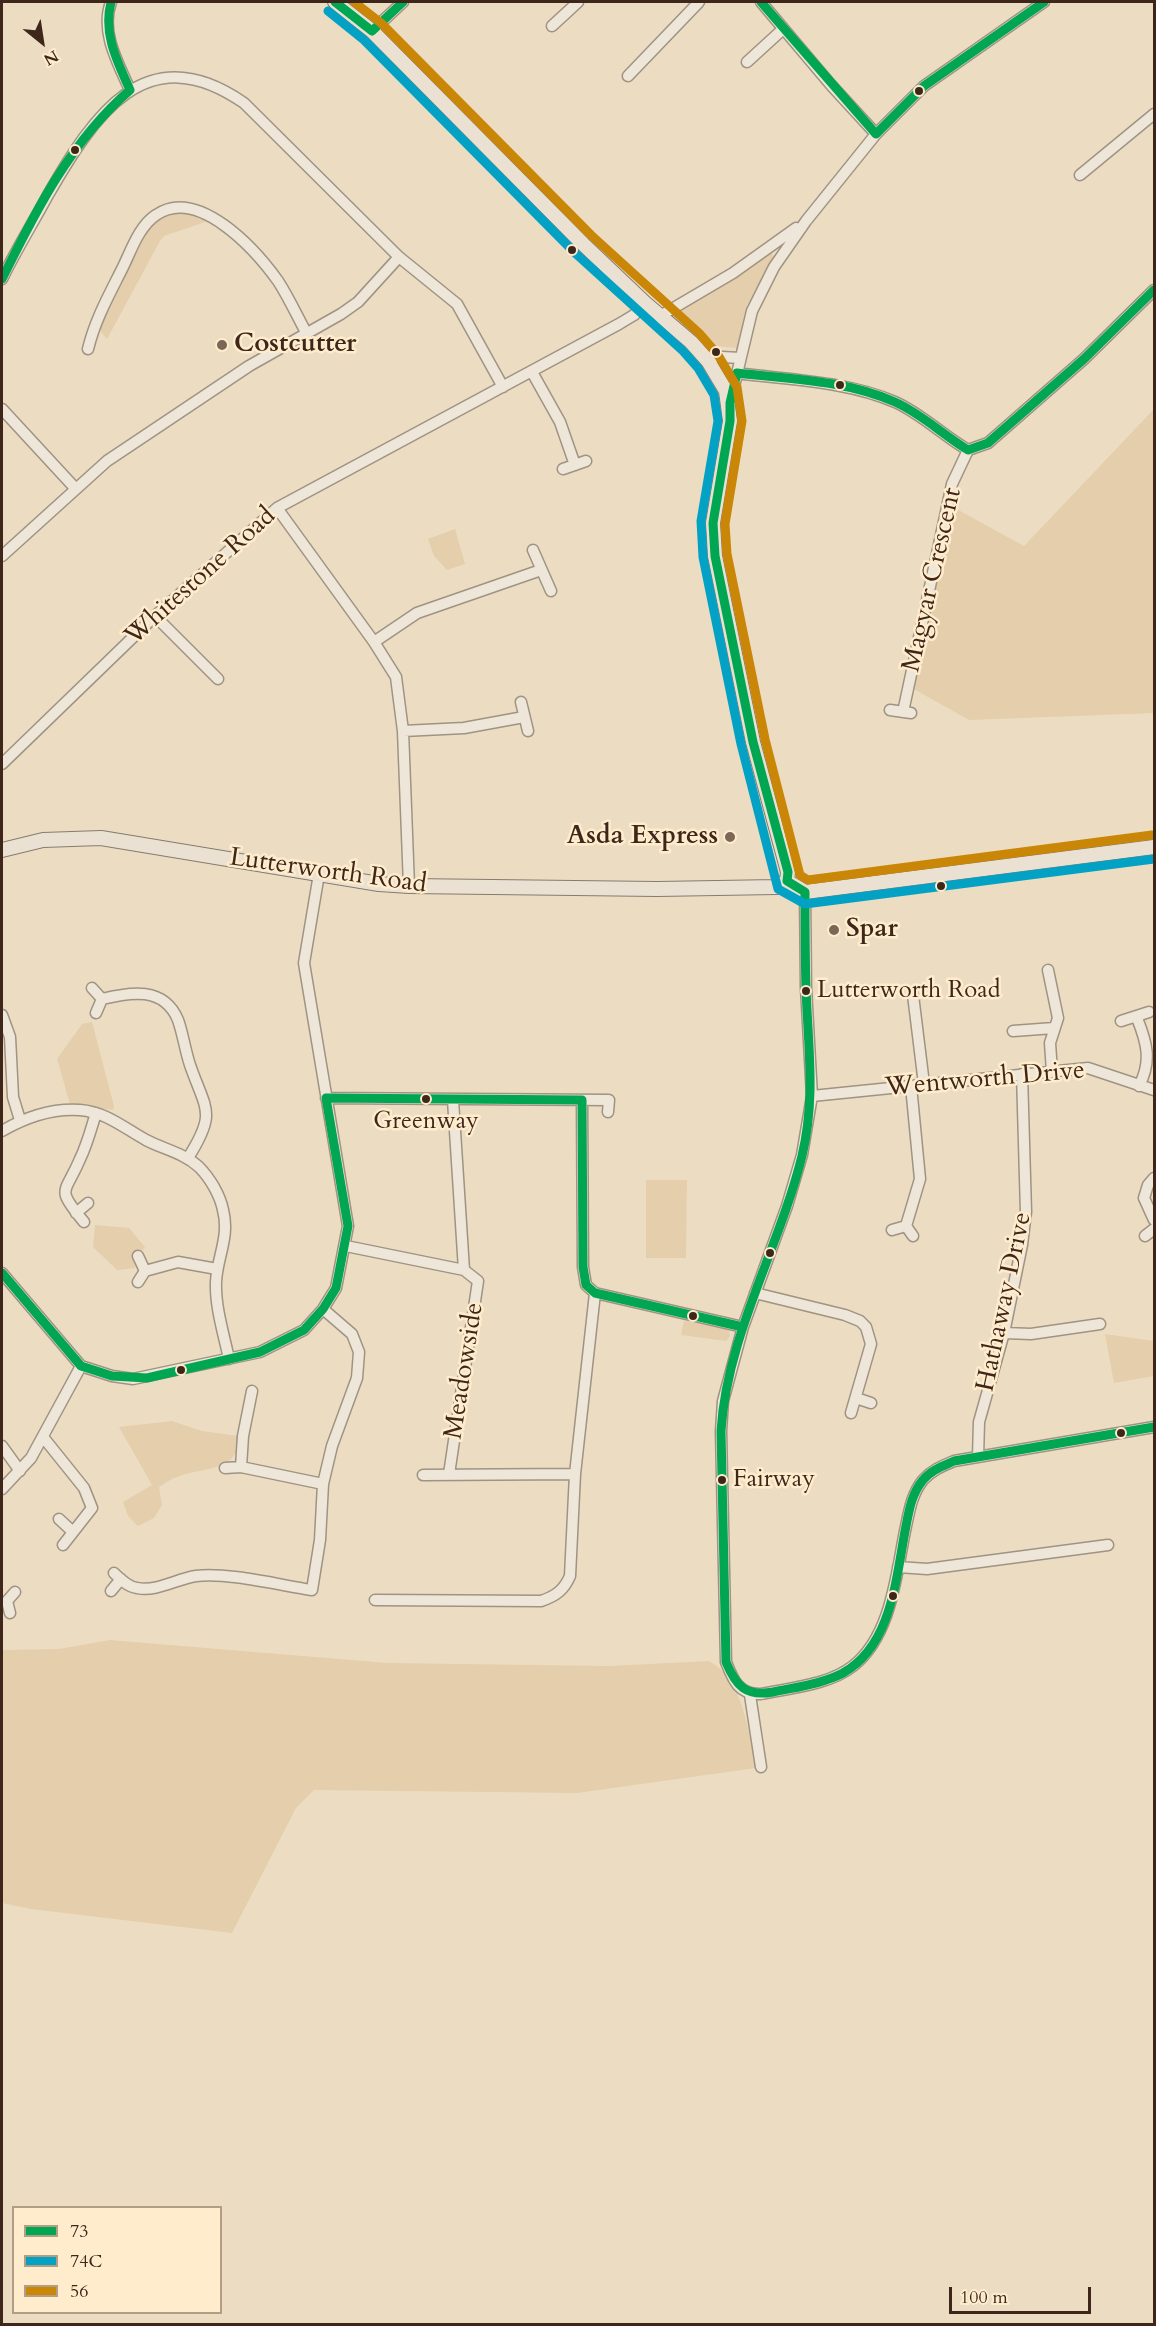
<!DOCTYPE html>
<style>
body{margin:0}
#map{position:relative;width:1156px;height:2326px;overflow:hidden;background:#ecddc2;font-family:Cardo,serif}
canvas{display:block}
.frame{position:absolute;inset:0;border:3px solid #3f261b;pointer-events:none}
.legend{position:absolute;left:12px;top:2206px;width:210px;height:108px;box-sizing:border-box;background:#feeccc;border:2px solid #b29d85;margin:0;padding:8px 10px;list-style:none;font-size:18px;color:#3f261b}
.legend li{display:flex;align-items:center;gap:12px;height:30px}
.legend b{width:30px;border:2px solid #b29d85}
.north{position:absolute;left:12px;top:12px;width:60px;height:60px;-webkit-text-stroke:4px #feeccc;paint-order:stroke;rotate:150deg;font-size:16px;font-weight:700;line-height:24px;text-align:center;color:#3f261b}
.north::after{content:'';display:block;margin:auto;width:21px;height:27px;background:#3f261b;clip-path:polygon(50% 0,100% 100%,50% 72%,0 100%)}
.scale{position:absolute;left:949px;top:2287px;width:142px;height:27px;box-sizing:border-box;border:3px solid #3f261b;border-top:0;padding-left:8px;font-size:18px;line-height:21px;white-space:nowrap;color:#3f261b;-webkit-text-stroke:4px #feeccc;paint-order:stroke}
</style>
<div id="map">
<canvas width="1156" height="2326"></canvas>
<div class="frame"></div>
<ul class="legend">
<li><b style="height:8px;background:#00a651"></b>73</li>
<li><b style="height:8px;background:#03a2c5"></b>74C</li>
<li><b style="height:8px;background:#c98607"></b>56</li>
</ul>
<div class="north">N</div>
<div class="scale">100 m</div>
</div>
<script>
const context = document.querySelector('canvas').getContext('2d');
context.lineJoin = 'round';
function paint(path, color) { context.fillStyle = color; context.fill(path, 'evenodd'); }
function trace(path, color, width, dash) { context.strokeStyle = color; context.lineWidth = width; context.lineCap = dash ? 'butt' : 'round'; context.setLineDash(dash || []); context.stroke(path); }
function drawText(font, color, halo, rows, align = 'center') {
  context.font = font + ' Cardo,serif'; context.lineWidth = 5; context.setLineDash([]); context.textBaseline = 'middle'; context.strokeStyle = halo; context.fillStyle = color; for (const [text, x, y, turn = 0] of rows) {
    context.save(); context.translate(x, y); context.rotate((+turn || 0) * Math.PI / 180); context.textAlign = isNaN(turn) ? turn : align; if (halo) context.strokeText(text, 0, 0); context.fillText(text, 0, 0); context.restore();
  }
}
paint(new Path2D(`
 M 191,211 L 208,221 L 164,236 L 160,241 L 107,339 L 101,332 L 101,319 L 150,227 C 162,214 174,213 191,211 Z
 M 771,251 L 774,257 L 747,305 L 737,348 L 706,345 L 670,317 Z
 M 1154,409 L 1154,713 L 969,720 L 912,688 L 951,506 L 1024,546 Z
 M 455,529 L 465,564 L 447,570 L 434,556 L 428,539 Z
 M 92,1022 L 114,1106 L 113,1110 L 70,1105 L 59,1065 L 57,1059 L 82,1024 Z
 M 646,1180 L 687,1180 L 686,1258 L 646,1258 Z
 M 95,1225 L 129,1228 L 145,1247 L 138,1256 L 135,1268 L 117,1270 L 93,1247 Z
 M 684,1321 L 728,1329 L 730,1336 L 726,1341 L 681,1335 Z
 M 1105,1334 L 1154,1341 L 1154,1376 L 1114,1383 Z
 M 172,1421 L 202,1431 L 238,1436 C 241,1472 204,1467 180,1476 C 172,1478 165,1483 159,1487 L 162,1505 L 154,1518 L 138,1526 L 128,1516 L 123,1502 L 152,1485 L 119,1427 Z
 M 110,1640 L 387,1663 L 610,1666 L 709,1661 C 744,1679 748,1733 756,1768 L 577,1793 L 314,1790 L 296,1808 L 232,1933 L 31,1909 L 2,1903 L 2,1650 L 59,1649 Z`), '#e4ceab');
const minor = new Path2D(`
 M 111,2 C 100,32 118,63 130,90
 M 761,2 L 831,85 L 876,134
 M 552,26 L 578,2
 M 372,31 L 403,2
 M 747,62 L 782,30
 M 628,76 L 699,2
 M 1080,175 L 1154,114
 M 2,279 C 16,250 33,223 48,195 C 94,115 146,35 244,103 L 399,257 L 457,304 L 503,387
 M 660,316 L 733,273 L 796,228
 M 88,349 C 95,320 109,295 122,269 C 131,251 139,226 156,215 C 198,186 255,249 278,281 C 289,298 297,316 307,334
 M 704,356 L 740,358
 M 532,372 L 560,422 L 575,465
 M 737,373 C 789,380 847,381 895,402 C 922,414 942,435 968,450 L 988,443 L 1084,359 L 1154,290
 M 730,403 L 752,311 L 774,267 L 806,221 L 876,134 L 924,86 L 1044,2
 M 2,409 L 75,488
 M 563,469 L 586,461
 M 277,508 L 374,642 L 396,677 L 403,731 L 409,886
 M 533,550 L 551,591
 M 2,556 L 107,461 L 249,366 L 341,314 L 358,302 L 399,257
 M 155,616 L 218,679
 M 374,642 L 417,613 L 541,570
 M 521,702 L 528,731
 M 890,710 L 911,713
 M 903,712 L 952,484 L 968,450
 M 403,731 L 464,728 L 524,717
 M 2,764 L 155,616 L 277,508 L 619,324 L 634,315 L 645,303
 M 805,892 L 806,988 L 812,1096 L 802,1155 L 787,1206 L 743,1327 L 723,1401 L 721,1431 L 726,1662 C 733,1680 739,1695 761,1694 C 790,1688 829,1685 853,1666 C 891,1636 896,1576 905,1531 C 909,1513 911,1495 923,1480 C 932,1470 942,1466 954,1461 L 1154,1427
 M 1048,970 L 1058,1018 L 1050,1043 L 1052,1072
 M 92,988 L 102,999 L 96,1013
 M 913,995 L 924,1084
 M 102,999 C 130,992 164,986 178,1020 C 183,1034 185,1050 190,1065 C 206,1111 217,1112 188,1158
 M 2,1015 L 10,1037 L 13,1097 L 20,1120
 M 1137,1018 C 1147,1043 1152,1061 1139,1086
 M 1121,1021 L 1149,1012
 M 1013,1031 L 1054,1028
 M 812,1096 L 1088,1068 L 1154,1090
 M 326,1098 L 609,1100 L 608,1112
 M 453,1100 L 464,1270
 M 582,1100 L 583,1267 L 586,1285 L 595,1293 L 743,1327
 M 2,1131 C 26,1117 52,1108 80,1110 C 106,1112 124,1128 146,1140 C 163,1149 184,1153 199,1167 C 210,1178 220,1195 223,1210 C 230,1237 217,1257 216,1282 C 215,1307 224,1335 229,1359
 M 1154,1178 L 1148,1185 L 1144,1198 L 1154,1220
 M 76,1213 L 88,1203
 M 84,1222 C 55,1187 65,1195 80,1159 C 87,1145 91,1129 96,1113
 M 906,1226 L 920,1179 L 911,1086
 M 892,1230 L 906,1226 L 913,1236
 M 1145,1236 L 1154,1229
 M 346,1246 L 464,1270 L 478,1281 L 449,1474
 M 138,1256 L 145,1271 L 138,1282
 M 145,1271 L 178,1262 L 217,1269
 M 2,1273 L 81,1366 L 112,1376 L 133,1379 L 260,1352 L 304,1330 L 323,1309 L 336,1288 L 348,1226 L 304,963 L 319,874
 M 755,1293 L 845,1315 L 860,1321 L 866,1327 L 871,1344 L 851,1413
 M 1004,1333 L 1031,1334 L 1100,1324
 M 856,1398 L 871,1403
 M 43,1437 L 84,1488 L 92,1508 L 63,1545
 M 2,1446 L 20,1471
 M 978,1457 L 979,1422 L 1004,1333 L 1022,1245 L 1026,1212 L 1022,1074
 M 241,1467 L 243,1436 L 252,1391
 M 225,1468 L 241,1467 L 323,1484
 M 423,1475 L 575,1474
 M 2,1489 L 31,1458 L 81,1366
 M 59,1519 L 73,1532
 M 898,1567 L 927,1569 L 1108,1545
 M 114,1573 C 120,1579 128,1587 137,1588 C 157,1592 176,1579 196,1576 C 227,1572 279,1585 312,1590 L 320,1540 L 323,1484 L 332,1446 L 357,1378 L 359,1352 L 352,1334 L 323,1309
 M 111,1591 L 121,1579
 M 375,1600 L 541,1601 C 556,1596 564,1590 570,1576 L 575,1474 L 595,1293
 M 10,1613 L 7,1601 L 15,1592
 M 750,1695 L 761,1767`);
const major = new Path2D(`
 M 335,2 L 372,31 L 583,244 L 645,303 L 691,342 L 708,361 L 726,391 L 730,421 L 713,523 L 715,556 L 753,742 L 788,872 L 787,881
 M 2,850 L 43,840 L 101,838 L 379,884 L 409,886 L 657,889 L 777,887 L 787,881
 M 787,881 L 805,892 L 1154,847`);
trace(minor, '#9f9383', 13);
trace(major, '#867b6d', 16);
trace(minor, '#eee6d8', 10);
trace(major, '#eae1d2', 14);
trace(new Path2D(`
 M 335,2 L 372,31 L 403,2
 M 761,2 L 876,134 L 924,86 L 1044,2
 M 2,279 C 36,210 71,141 130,90 C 117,61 103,34 111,2
 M 1154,290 L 1084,359 L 988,443 L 968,450 C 943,435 922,414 895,402 C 846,380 790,379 737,373 L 730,403 L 730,421 L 713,523 L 715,556 L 753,742 L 788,872 L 787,881 L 805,892 C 805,924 805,956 806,988 C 808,1047 816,1097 802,1156 C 779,1249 727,1335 721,1431 L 726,1662 C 736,1686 746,1697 773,1692 C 796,1687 822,1684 843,1673 C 893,1645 896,1576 906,1526 C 909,1510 912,1493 923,1480 C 931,1470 943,1466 954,1461 L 1154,1427
 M 2,1273 L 81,1366 L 112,1376 L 147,1378 L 260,1352 L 304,1330 L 323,1309 L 336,1288 L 348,1226 L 326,1098 L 582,1100 L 583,1267 L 586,1285 L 595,1293 L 743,1327`), '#00a651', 9);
trace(new Path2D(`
 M 328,11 L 364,40 L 575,253 L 683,351 L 698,368 L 714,395 L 718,421 L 701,521 L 703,557 L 741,744 L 778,889 L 805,904 L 1154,859`), '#03a2c5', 9);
trace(new Path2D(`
 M 354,2 L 381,23 L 591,235 L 699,333 L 718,355 L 737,387 L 742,421 L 725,524 L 727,554 L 765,739 L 800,875 L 808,880 L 1152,835`), '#c98607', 9);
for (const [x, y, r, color] of [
 [919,91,5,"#3f261b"],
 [75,150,5,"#3f261b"],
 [572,250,5,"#3f261b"],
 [222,345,6,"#7c6655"],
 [716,352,5,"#3f261b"],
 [840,385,5,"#3f261b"],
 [730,837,6,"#7c6655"],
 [941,886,5,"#3f261b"],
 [834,930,6,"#7c6655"],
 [806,991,5,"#3f261b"],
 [426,1099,5,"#3f261b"],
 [770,1253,5,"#3f261b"],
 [693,1316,5,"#3f261b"],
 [181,1370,5,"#3f261b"],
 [1121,1433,5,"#3f261b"],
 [722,1480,5,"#3f261b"],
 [893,1596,5,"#3f261b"]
]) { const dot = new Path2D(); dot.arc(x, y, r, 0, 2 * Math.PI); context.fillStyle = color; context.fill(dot); trace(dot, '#feeccc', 2); }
drawText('24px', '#3f261b', '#feeccc', [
 ["Lutterworth Road",817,991],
 ["Greenway",426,1122,"center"],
 ["Fairway",733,1480]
], 'left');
drawText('bold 26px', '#3f261b', '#feeccc', [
 ["Costcutter",234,345],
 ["Asda Express",718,837,"right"],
 ["Spar",846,930]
], 'left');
drawText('26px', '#3f261b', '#feeccc', [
 ["Whitestone Road",201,577,-42],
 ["Magyar Crescent",933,580,-77],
 ["Lutterworth Road",328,872,8],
 ["Wentworth Drive",985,1080,-5],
 ["Hathaway Drive",1005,1302,-78],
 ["Meadowside",465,1371,-81]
]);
</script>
